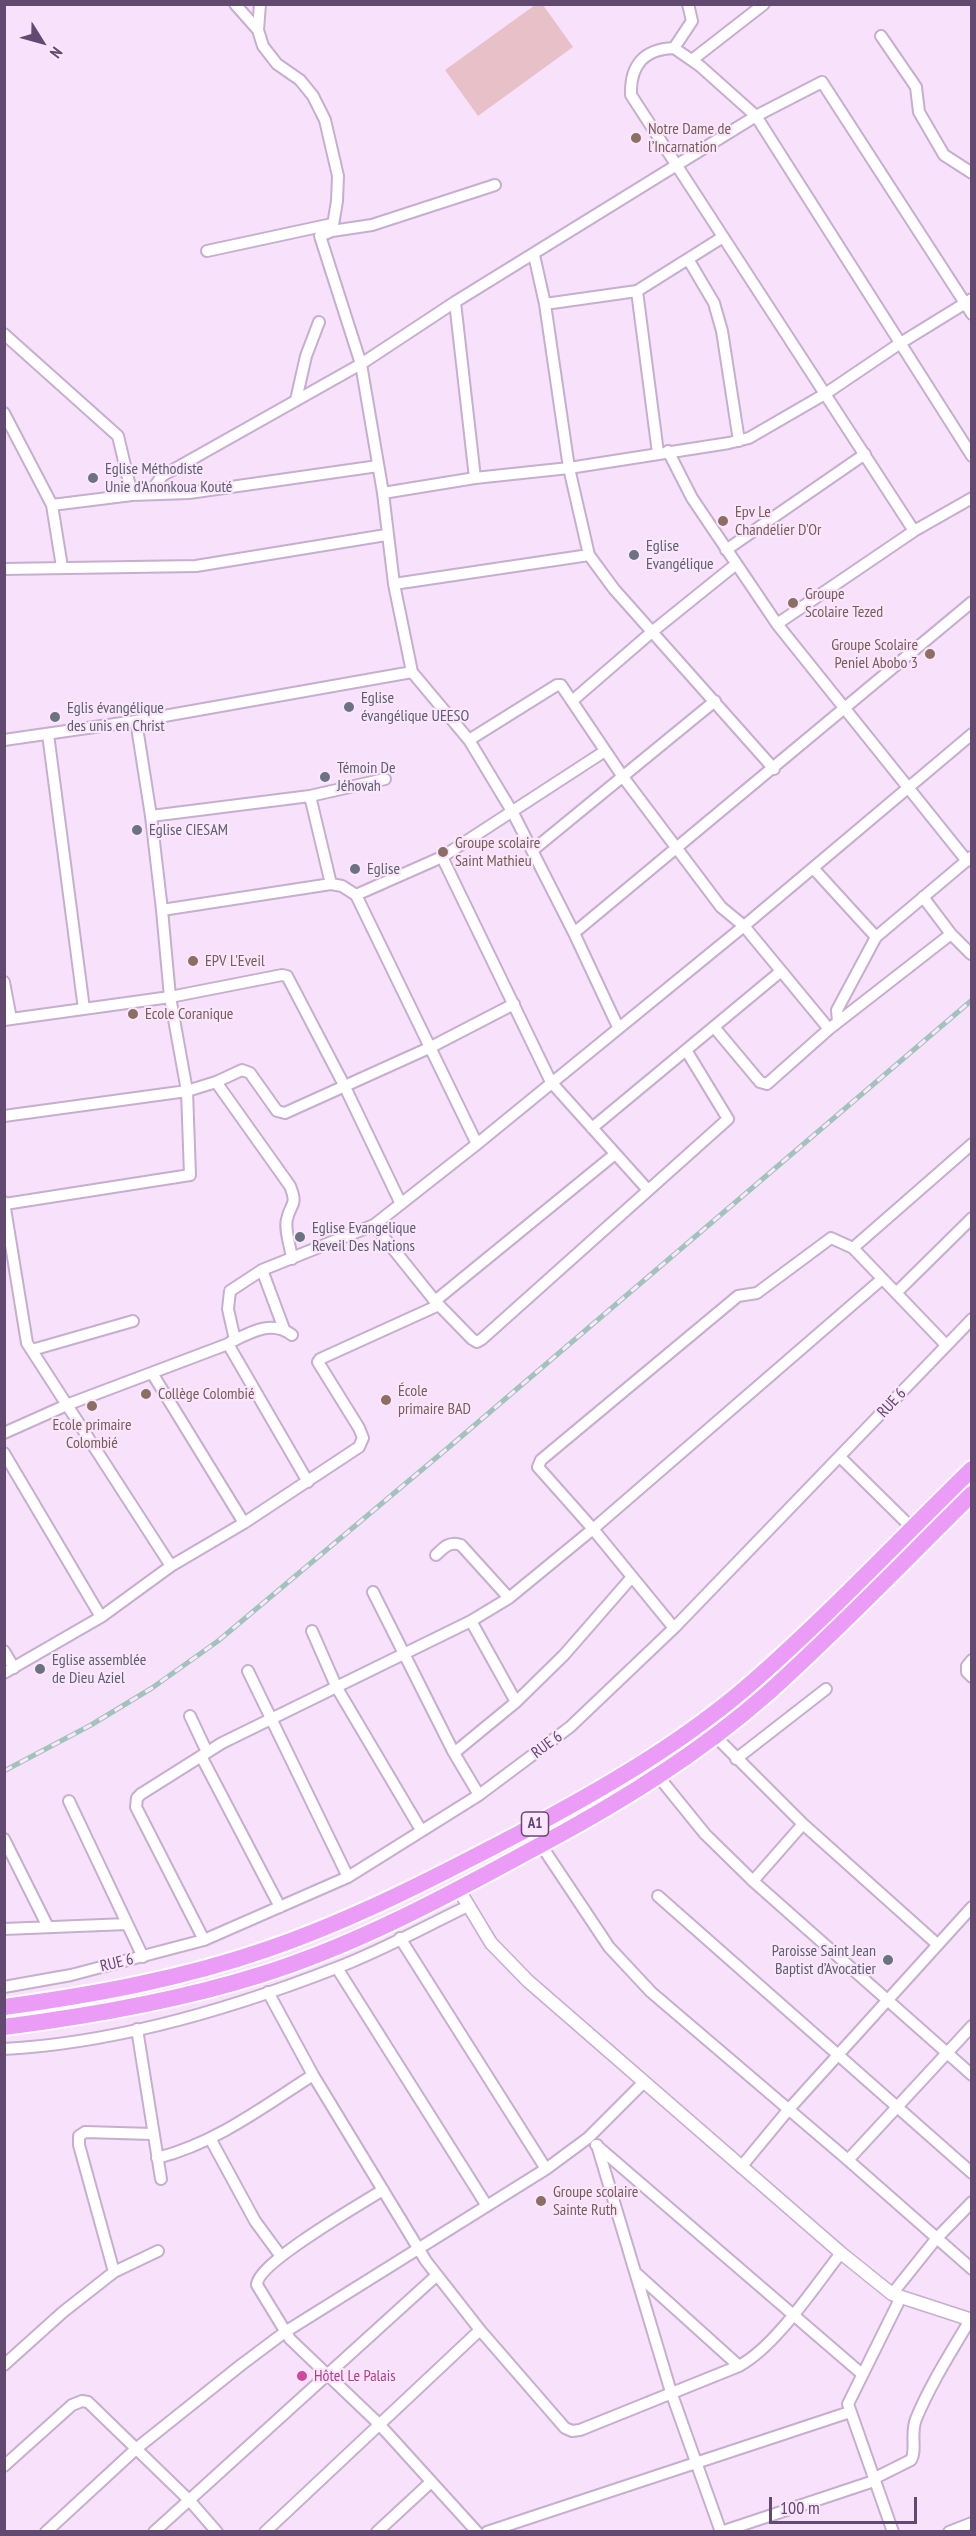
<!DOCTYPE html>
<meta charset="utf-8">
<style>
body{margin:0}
#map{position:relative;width:976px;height:2536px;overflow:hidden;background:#f7e1fb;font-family:"PT Sans Narrow",sans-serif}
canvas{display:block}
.frame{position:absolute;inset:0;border:6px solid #614970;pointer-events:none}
.north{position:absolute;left:12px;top:12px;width:60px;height:60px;-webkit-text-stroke:4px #fbe6fe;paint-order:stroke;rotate:127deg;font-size:16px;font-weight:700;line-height:24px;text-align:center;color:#614970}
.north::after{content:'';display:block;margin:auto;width:21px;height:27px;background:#614970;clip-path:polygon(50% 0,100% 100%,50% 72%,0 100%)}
.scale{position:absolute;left:769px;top:2497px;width:148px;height:27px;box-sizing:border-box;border:3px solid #614970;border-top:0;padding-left:8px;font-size:18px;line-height:21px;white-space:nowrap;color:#614970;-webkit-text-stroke:4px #fbe6fe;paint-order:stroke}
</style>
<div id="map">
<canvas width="976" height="2536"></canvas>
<div class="frame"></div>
<div class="north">N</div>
<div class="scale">100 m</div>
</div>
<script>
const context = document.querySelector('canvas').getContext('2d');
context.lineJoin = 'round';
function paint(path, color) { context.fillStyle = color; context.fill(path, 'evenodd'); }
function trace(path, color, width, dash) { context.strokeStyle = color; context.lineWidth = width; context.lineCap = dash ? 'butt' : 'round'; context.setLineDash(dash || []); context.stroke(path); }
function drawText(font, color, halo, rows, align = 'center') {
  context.font = font + ' "PT Sans Narrow",sans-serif'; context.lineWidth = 4.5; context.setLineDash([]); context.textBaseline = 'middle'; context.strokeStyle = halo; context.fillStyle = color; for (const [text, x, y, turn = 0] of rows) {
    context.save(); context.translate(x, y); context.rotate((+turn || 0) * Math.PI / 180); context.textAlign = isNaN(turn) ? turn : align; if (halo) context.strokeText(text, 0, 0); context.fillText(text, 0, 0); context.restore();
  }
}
paint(new Path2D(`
 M 535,5 L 543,5 L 573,47 L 478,116 L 445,70 Z`), '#e7c1c7');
const minor = new Path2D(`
 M 235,4 L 258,30 L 263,46 L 277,64 L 300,80 L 313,96 L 325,120 L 338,176 L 337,201 L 332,231
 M 258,30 L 260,4
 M 881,36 L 916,87 L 919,112 L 944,155 L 972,173
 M 674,48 L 692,21 L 688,4
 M 692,60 L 764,4
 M 495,185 L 372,225 L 332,231 L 320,236 L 361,364 L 383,493 L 394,584 L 412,672 L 469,740 L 513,813 L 574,933 L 618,1027
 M 207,251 L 332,224
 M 688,259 L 714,303 L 722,331 L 739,441
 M 637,291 L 658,453
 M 455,302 L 475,478
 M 545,304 L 637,291 L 723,237
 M 4,334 L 118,436 L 132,495
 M 296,400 L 306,356 L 319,322
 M 4,413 L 52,505
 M 668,451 L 692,498 L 777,624 L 967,861
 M 383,493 L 475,478 L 569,468 L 729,443 L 749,438 L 825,394 L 899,344 L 972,299
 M 149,494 L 162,476 L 361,364 L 455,302 L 756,116 L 822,82 L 972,314
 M 914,531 L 631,95 C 630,65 644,49 674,48 L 700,66 L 756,116 L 972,456
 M 726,550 L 865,454
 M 589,555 L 614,589 L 774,769
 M 62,567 L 52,505 L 132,495 L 189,493 L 378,466
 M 4,569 L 196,566 L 386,535
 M 394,584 L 589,555 L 569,468 L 545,304 L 534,255
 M 777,624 L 914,531 L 972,498
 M 572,701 L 653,631 L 735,565
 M 136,721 L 151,816 L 162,910
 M 48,734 L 84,1009
 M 4,740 L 136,721 L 412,672
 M 469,740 L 557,685 L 561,685 L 623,777 L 721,907 L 744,926 L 829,1029 L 951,934
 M 310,796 L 331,884
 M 151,816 L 310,796 L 385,779
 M 533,850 L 715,701
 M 442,857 L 551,1082 L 648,1190
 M 813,868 L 876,937
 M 356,895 L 442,857 L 605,751
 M 923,897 L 951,934 L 971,954
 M 574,933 L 972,602
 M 4,982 L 11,1019
 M 4,1020 L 170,997 L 282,975 L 287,976 L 344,1085 L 401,1204
 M 838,1022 L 837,1010 L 876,937 L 971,857
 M 714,1027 L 760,1082 L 767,1084 L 829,1029
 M 216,1082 L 290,1186 C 298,1206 291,1202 287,1219 C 284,1230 291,1248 292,1259
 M 4,1116 L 187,1091 L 216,1082 L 242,1070 L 250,1073 L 277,1111 L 285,1113 L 429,1048 L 514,1004
 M 592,1128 L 780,972
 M 615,1154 L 435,1301 L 472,1339 L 477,1342 L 482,1339 L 728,1119 L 686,1050
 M 4,1202 L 27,1343 L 171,1566
 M 5,1204 L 190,1175 L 187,1091 L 170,997 L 162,910 L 331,884 L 342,886 L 356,895 L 477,1144
 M 374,1225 L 435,1301
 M 853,1248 L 972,1144
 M 262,1270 L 284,1329
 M 896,1293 L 972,1218
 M 235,1340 L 228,1309 L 230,1291 L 262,1270 L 374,1225 L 477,1144 L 744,926 L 972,734
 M 229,1343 C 249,1333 272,1319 292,1335
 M 32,1350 L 133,1321
 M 152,1373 L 244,1523
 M 4,1433 L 69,1404 L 228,1344 L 308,1482
 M 4,1453 L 101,1617
 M 841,1458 L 916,1532
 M 436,1555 C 444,1547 450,1541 461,1545 L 509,1598
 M 373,1592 L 454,1753 L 479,1795
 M 674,1628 L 593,1529 L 538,1467 L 541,1460 L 738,1296 L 757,1293 L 831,1238 L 853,1248 L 946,1345
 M 312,1631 L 337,1688 L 421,1830
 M 4,1651 L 14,1668
 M 972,1660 L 967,1666 L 967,1672 L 972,1677
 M 248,1671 L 348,1877
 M 4,1673 L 101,1617 L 171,1566 L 244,1523 L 359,1447 L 363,1438 L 359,1428 L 318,1362 L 320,1359 L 439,1305
 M 516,1702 L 564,1655 L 632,1577
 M 190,1716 L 207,1752
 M 714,1735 L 803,1824 L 937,1944
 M 454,1753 L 516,1702 L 471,1621
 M 201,1756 L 280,1907
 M 736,1759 L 826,1689
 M 658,1776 L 705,1834 L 753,1881 L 972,2075
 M 69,1801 L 143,1957
 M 4,1839 L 48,1927
 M 541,1845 L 609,1947 L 651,1992 L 848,2160 L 972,2269
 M 753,1881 L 803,1824
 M 658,1896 L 972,2173
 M 4,1929 L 127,1924
 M 400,1938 L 546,2169
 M 204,1940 L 136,1807 L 137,1798 L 141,1794 L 222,1743 L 471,1621 L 509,1598 L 593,1529 L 882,1279
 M 337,1968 L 487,2206
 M 4,1987 L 71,1975 L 204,1940 L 348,1877 L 479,1795 L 570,1727 L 674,1628 L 972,1319
 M 268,1992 L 313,2075 L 426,2261 L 480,2330 L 565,2428 L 572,2431 L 580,2430 L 739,2366 C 776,2346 814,2287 841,2253
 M 137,2029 L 161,2179
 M 4,2049 C 117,2043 231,2009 336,1968 C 381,1951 424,1927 468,1906
 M 211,2140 L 255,2221 L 280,2255
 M 596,2145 L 862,2374
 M 597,2145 L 671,2392 L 721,2532
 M 157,2158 C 216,2143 263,2107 313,2075
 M 848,2160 L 972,2026
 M 741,2167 L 789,2109 L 972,1907
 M 383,2190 C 362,2203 256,2264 257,2285 L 290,2339 L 379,2424 L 477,2532
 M 114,2272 L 79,2145 L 79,2136 L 85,2132 L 152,2134
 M 637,2274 L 739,2366
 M 892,2294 L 936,2239 L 972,2202
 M 4,2365 L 63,2312 L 114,2272 L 158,2251
 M 4,2466 L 72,2405 L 82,2401 L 88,2402 L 190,2501 L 217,2532
 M 873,2479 L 911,2460 C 917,2450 910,2434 916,2419 C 930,2385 951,2352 970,2320
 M 46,2532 L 137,2448 L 241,2365 L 285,2332 L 546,2169 L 588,2138 L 643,2083
 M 154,2532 L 436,2276
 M 265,2532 L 480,2330
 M 377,2532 L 431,2482
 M 487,2532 L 850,2412
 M 721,2532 L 874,2481
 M 893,2532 L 848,2404 L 901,2297
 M 949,2532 L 972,2523`);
const tertiary = new Path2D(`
 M 459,1890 L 491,1943 L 528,1981 L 841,2253 L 892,2294 L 972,2320`);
const primary = new Path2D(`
 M 4,2007 C 92,1995 181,1979 265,1950 C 353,1920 436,1877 518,1834 C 601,1790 685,1742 756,1679 C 831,1613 900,1539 972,1469
 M 4,2027 C 90,2016 177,2001 260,1975 C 356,1945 445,1897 533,1849 C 616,1805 698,1755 769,1692 C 839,1629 905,1560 972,1494`);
trace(minor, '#c6aecf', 14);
trace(tertiary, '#c6aecf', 15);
trace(primary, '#fff', 20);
trace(minor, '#fff', 10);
trace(tertiary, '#fff', 12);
trace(primary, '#eb9cf7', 16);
const rail = new Path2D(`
 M 4,1771 L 91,1725 L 152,1688 L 218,1641 L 449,1447 L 972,1000`);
trace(rail, '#a1c3bb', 5);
trace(rail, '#fbe6fe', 3, [9]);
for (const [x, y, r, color] of [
 [636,138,6,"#8d6e63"],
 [93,478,6,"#6b7280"],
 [723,521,6,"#8d6e63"],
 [634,555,6,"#6b7280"],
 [793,603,6,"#8d6e63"],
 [930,654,6,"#8d6e63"],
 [349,707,6,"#6b7280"],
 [55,717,6,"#6b7280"],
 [325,777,6,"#6b7280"],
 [137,830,6,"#6b7280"],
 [443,852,6,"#8d6e63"],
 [355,869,6,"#6b7280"],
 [193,961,6,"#8d6e63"],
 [133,1014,6,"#8d6e63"],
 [300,1237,6,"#6b7280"],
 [146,1394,6,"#8d6e63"],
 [386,1400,6,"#8d6e63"],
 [92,1406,6,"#8d6e63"],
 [40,1669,6,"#6b7280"],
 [888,1960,6,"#6b7280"],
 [541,2201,6,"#8d6e63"],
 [302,2376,6,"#d1479c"]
]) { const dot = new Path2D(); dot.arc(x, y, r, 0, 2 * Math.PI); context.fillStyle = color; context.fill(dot); trace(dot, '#fbe6fe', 2); }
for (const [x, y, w] of [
 [535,1824,27]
]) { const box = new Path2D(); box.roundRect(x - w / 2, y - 12, w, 24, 4.5); context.fillStyle = '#fbe6fe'; context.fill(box); trace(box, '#614970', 1.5); }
drawText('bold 15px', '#614970', null, [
 ["A1",535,1824]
]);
drawText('16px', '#785e54', '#fbe6fe', [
 ["Notre Dame de",648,129],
 ["l’Incarnation",648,147],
 ["Epv Le",735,512],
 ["Chandelier D'Or",735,530],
 ["Groupe",805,594],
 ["Scolaire Tezed",805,612],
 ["Groupe Scolaire",918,645,"right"],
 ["Peniel Abobo 3",918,663,"right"],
 ["Groupe scolaire",455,843],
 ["Saint Mathieu",455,861],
 ["EPV L'Eveil",205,961],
 ["Ecole Coranique",145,1014],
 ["École",398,1391],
 ["primaire BAD",398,1409],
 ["Collège Colombié",158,1394],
 ["Ecole primaire",92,1425,"center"],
 ["Colombié",92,1443,"center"],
 ["Groupe scolaire",553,2192],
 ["Sainte Ruth",553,2210]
], 'left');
drawText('16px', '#5b616d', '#fbe6fe', [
 ["Eglise Méthodiste",105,469],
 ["Unie d'Anonkoua Kouté",105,487],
 ["Eglise",646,546],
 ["Evangélique",646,564],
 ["Eglise",361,698],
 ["évangélique UEESO",361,716],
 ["Eglis évangélique",67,708],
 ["des unis en Christ",67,726],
 ["Témoin De",337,768],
 ["Jéhovah",337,786],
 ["Eglise CIESAM",149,830],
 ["Eglise",367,869],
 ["Eglise Evangelique",312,1228],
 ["Reveil Des Nations",312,1246],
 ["Eglise assemblée",52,1660],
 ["de Dieu Aziel",52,1678],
 ["Paroisse Saint Jean",876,1951,"right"],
 ["Baptist d’Avocatier",876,1969,"right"]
], 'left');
drawText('16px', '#614970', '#fbe6fe', [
 ["RUE 6",892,1403,-47],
 ["RUE 6",547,1745,-37],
 ["RUE 6",117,1963,-14]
]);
drawText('16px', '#b23c85', '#fbe6fe', [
 ["Hôtel Le Palais",314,2376]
], 'left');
</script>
